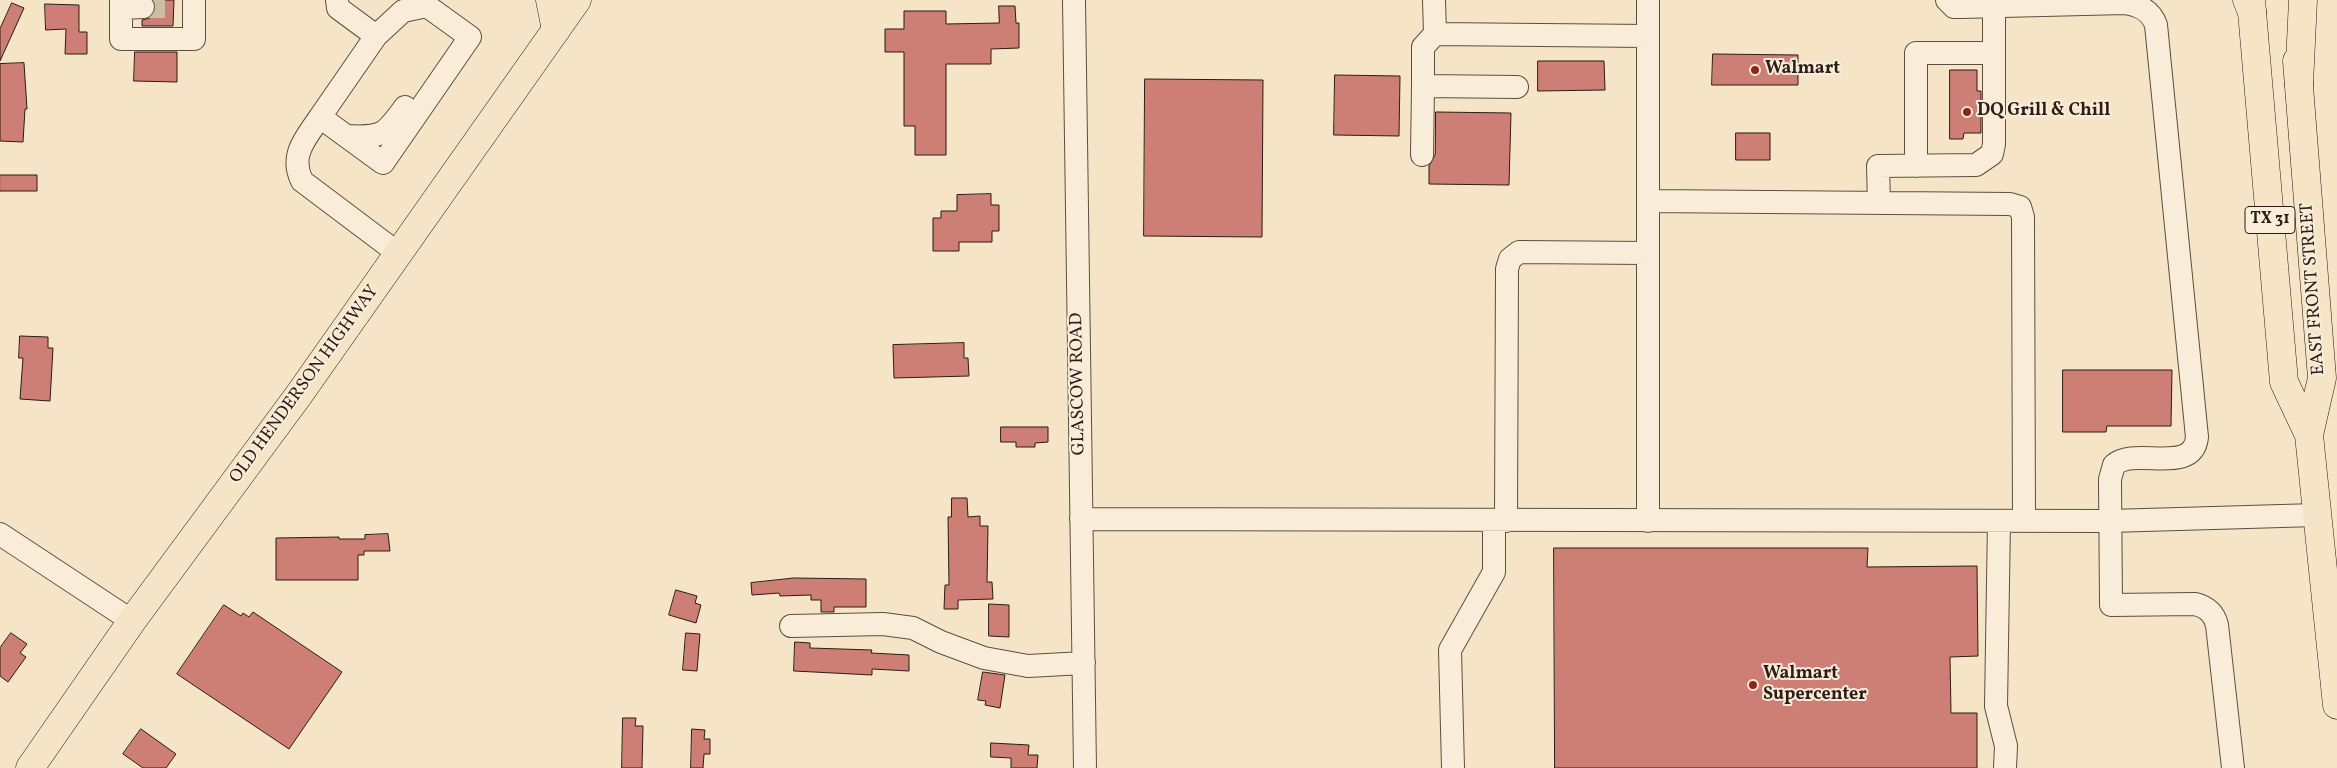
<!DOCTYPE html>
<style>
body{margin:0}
canvas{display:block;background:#f6e4c6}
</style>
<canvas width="2337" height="768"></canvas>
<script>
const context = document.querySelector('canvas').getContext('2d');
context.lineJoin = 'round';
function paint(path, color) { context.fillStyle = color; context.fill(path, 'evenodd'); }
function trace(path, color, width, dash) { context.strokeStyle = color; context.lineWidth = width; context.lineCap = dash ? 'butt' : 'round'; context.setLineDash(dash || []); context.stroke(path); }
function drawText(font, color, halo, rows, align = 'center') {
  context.font = font + ' Vollkorn,serif'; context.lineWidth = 4; context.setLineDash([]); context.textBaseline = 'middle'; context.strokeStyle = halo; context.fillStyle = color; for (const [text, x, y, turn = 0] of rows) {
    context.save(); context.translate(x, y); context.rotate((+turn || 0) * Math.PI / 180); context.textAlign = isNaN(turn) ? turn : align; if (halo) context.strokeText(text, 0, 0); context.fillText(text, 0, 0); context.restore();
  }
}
const building = new Path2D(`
 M 154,0 L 174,0 L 173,26 L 142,26 L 142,20 L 150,18 L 155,13 Z
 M 12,3 L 24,8 L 0,61 L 0,29 Z
 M 45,4 L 79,5 L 79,32 L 87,32 L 87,54 L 65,54 L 66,29 L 46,30 Z
 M 999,6 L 1015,6 L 1016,23 L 1019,23 L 1019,48 L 991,49 L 991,64 L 946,64 L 946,155 L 915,155 L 915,126 L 904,126 L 904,52 L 885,52 L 885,29 L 904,29 L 904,11 L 946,11 L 946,24 L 999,23 Z
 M 135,52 L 177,52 L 177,82 L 134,81 Z
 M 1713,54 L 1798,55 L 1798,85 L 1712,85 Z
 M 1538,61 L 1604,61 L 1605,90 L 1538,91 Z
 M 24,63 L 27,109 L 25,109 L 23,142 L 0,141 L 0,64 Z
 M 1950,70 L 1977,70 L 1977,91 L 1981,91 L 1981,133 L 1964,133 L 1963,139 L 1950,139 Z
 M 1335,75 L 1400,76 L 1399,136 L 1334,135 Z
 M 1145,79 L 1263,80 L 1262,237 L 1144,236 Z
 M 1436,112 L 1511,113 L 1509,185 L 1429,184 L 1429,166 L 1435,155 Z
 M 1736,133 L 1770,133 L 1770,160 L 1736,160 Z
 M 0,175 L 37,175 L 37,191 L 0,191 Z
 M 991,194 L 991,205 L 999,205 L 999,231 L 992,231 L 992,242 L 959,242 L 959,251 L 933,251 L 933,218 L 941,218 L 941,211 L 957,211 L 957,195 Z
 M 20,336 L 48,337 L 48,348 L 53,348 L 50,401 L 20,399 L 23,358 L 19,358 Z
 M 964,343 L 964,358 L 968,358 L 969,376 L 894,378 L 893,345 Z
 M 2063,370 L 2172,370 L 2171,426 L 2107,426 L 2106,432 L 2063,432 Z
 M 1001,427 L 1048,427 L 1048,442 L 1035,443 L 1035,447 L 1016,447 L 1016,442 L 1001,442 Z
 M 952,498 L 967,498 L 968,517 L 980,516 L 980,526 L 988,526 L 987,582 L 992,582 L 993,599 L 958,600 L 958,609 L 944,609 L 945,585 L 949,585 L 948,517 L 951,517 Z
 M 388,534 L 390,551 L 364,551 L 364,555 L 358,555 L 358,580 L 276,580 L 276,538 L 339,537 L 339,539 L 365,539 L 365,535 Z
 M 1554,548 L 1868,548 L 1867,567 L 1977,566 L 1978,656 L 1950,657 L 1951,713 L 1977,713 L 1977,768 L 1555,768 Z
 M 794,578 L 866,579 L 866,607 L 834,607 L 834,612 L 821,612 L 821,600 L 811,600 L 811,595 L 780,596 L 779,593 L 752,595 L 751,583 Z
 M 676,590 L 697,596 L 695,603 L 701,605 L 696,623 L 669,615 Z
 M 989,604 L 1009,605 L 1009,637 L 989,636 Z
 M 224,605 L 241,616 L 243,613 L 249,617 L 253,612 L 342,672 L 289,749 L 177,674 Z
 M 11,633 L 27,644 L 20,653 L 26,657 L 8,682 L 0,676 L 0,648 Z
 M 686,633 L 700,634 L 697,671 L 683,670 Z
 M 795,642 L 810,643 L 810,648 L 872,650 L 871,653 L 909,655 L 909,671 L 872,669 L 872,675 L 794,671 Z
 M 983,672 L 1005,675 L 1000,708 L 985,705 L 986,701 L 978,700 Z
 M 623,718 L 636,718 L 635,726 L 643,726 L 642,768 L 622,768 Z
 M 141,729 L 176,754 L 166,768 L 143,768 L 123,754 Z
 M 692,729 L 705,730 L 704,739 L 710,739 L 710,754 L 704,754 L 703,768 L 691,768 Z
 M 991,743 L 1029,745 L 1028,755 L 1038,755 L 1037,768 L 1011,768 L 1011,758 L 991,757 Z`);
paint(building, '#cd7f75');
trace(building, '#2d1b15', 1);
trace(new Path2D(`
 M 143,7 L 174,7`), '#cebca3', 22, [22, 11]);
const minor = new Path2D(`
 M 121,0 L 121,39 L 194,39 L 194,0
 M 337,0 L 338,8 L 376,36
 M 1074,0 L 1085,768
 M 1434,0 L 1435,34 L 1648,36
 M 1947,0 L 1954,7 L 1961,7 L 2125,3 C 2140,5 2151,11 2156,25 L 2197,437 C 2193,476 2135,446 2114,465 L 2110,479 L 2111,605 L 2195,604 C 2207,607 2214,613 2217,625 L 2233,768
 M 427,6 L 470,37 L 383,163 L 320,117 L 376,36 L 403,11 Z
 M 121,8 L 143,7
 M 1435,34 L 1423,47 L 1423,86 L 1517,87
 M 320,117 C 306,138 289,155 302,181 L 399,254
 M 347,136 C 382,138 385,135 405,107
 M 1422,155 L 1423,86
 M 1916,166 L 1916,53 L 1994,53
 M 1648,201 L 2010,204 L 2020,207 L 2023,217 L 2024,520
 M 1879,203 L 1878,166 L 1976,165 L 1992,154 L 1994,144 L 1994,7
 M 1081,519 L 2110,521 L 2316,515
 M 1506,521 L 1507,269 L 1510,259 L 1519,252 L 1648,253
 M 1648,521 L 1648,0
 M 1999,521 L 1996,706 L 2006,746 L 2005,768
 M 0,534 L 132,621
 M 791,626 L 883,624 L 913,628 L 941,642 L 984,658 L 1028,666 L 1084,663
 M 1453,768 L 1450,650 L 1494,572 L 1494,521`);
const major = new Path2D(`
 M 2251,0 L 2284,382 L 2309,435
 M 2297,61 L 2322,378 L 2309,435 L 2337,705
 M 30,768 L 132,621 L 298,396 L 577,0`);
const highway = new Path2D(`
 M 550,0 L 556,30
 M 2247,0 L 2252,12
 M 2299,84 L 2303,0`);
trace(minor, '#5f4d41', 24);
trace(major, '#2d1b15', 29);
trace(highway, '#2d1b15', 29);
trace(minor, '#f9edda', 22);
trace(major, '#f6e4c6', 28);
trace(highway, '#f6e4c6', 28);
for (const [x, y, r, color] of [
 [1755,70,5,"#8f2418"],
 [1967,112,5,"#8f2418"],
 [1753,685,5,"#8f2418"]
]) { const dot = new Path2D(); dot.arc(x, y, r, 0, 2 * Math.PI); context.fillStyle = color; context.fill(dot); trace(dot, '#f9edda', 2); }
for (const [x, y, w] of [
 [2270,220,50]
]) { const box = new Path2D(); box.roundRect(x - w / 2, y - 13.5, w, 27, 4); context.fillStyle = '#f9edda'; context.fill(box); trace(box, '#2d1b15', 1); }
drawText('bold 16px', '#2d1b15', null, [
 ["TX 31",2270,220]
]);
drawText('bold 18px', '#2d1b15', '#f9edda', [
 ["Walmart",1765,70],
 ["DQ Grill & Chill",1977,112],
 ["Walmart",1763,675],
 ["Supercenter",1763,696]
], 'left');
drawText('18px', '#2d1b15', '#f9edda', [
 ["EAST FRONT STREET",2314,289,-94],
 ["GLASCOW ROAD",1079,384,-91],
 ["OLD HENDERSON HIGHWAY",305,385,-54]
]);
</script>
